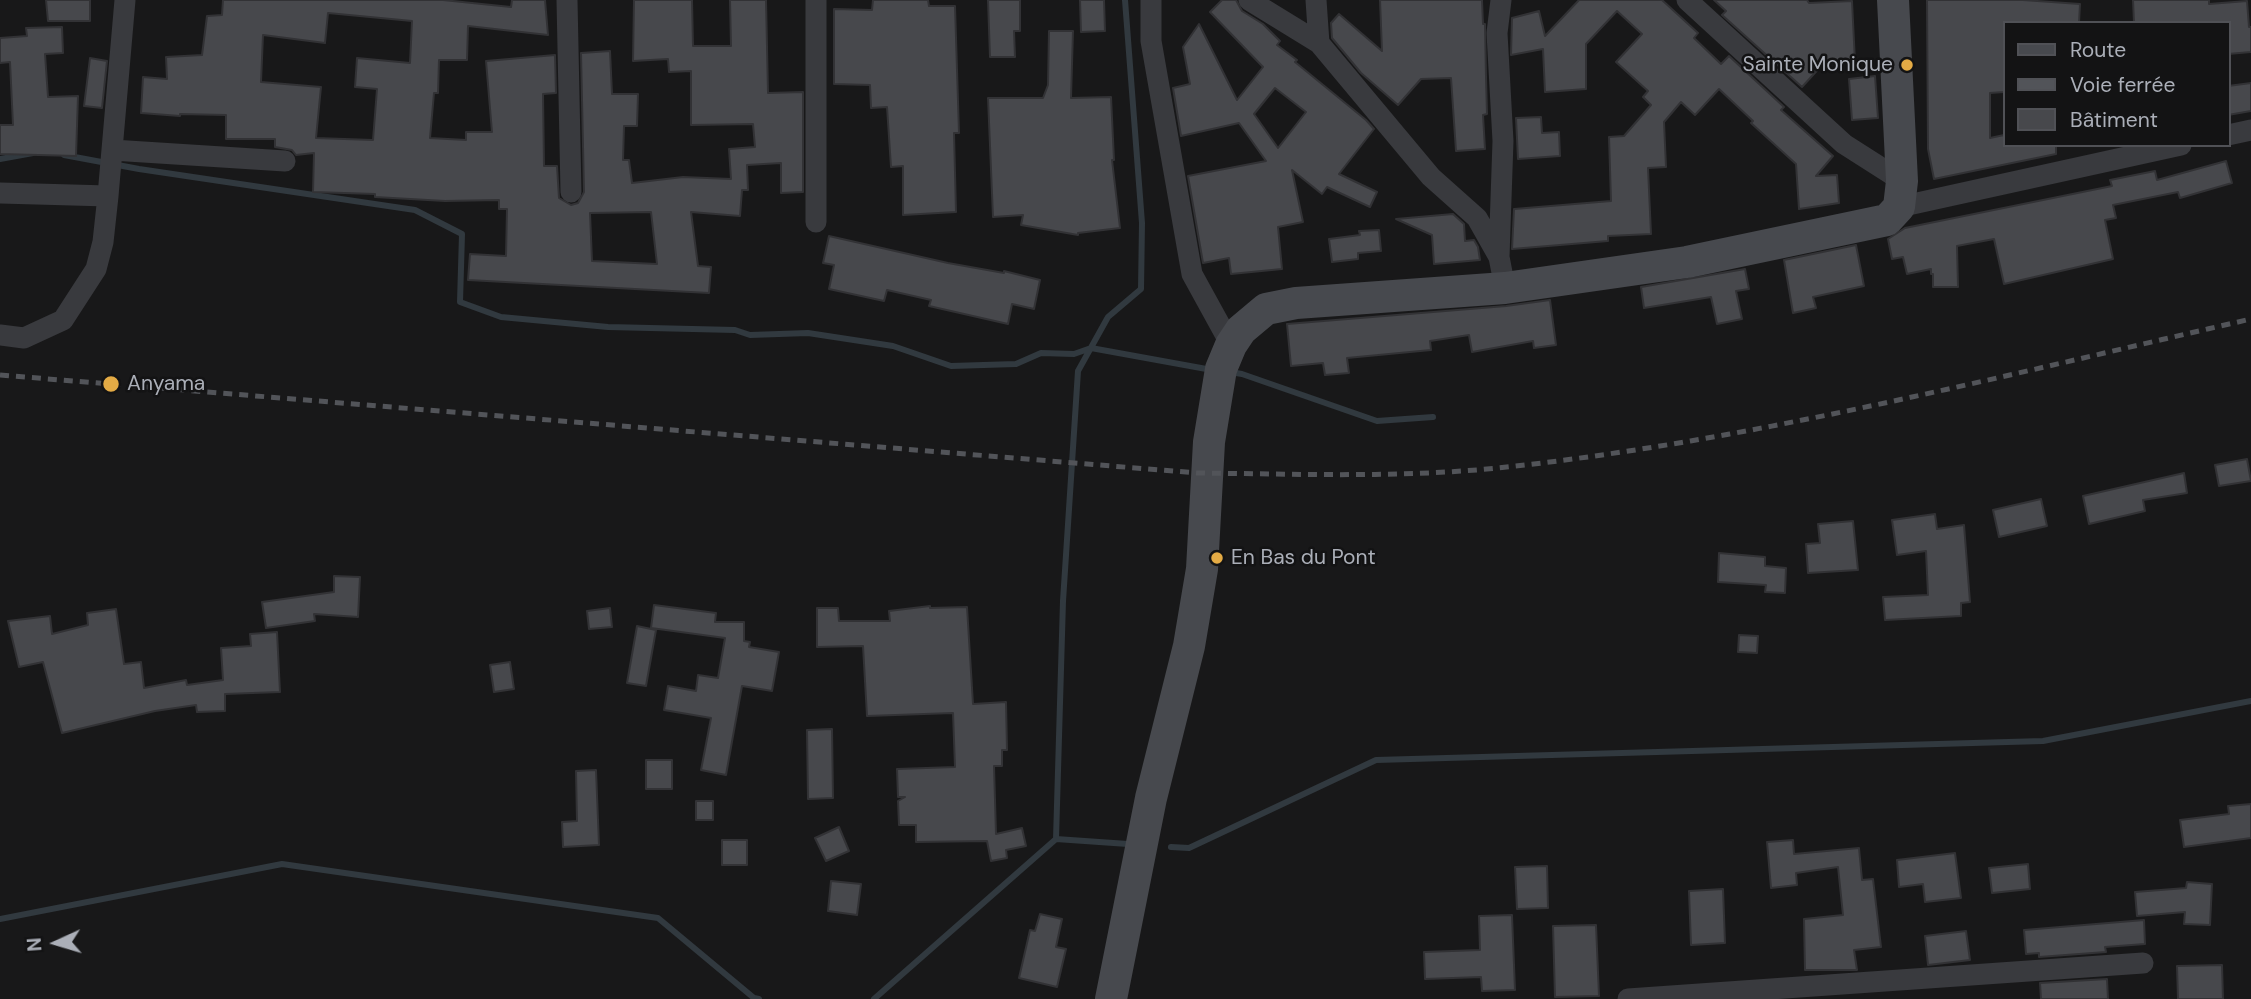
<!DOCTYPE html>
<meta charset="utf-8">
<style>
body{margin:0}
#map{position:relative;width:2251px;height:999px;overflow:hidden;background:#181819;font-family:"DM Sans",sans-serif}
canvas{display:block}
.legend{position:absolute;left:2003px;top:21px;width:228px;height:126px;box-sizing:border-box;background:#131314;border:2px solid #505156;margin:0;padding:9px 12px;list-style:none;font-size:21px;color:#abafb8}
.legend li{display:flex;align-items:center;gap:14px;height:35px}
.legend b{width:35px;border:2px solid #505156}
.north{position:absolute;left:21px;top:908px;width:70px;height:70px;-webkit-text-stroke:5px #131314;paint-order:stroke;rotate:266deg;font-size:19px;font-weight:700;line-height:28px;text-align:center;color:#abafb8}
.north::after{content:'';display:block;margin:auto;width:24px;height:32px;background:#abafb8;clip-path:polygon(50% 0,100% 100%,50% 72%,0 100%)}
</style>
<div id="map">
<canvas width="2251" height="999"></canvas>
<ul class="legend">
<li><b style="height:9px;background:#47494e"></b>Route</li>
<li><b style="height:9px;background:#525459"></b>Voie ferrée</li>
<li><b style="height:19px;background:#47484c"></b>Bâtiment</li>
</ul>
<div class="north">N</div>
</div>
<script>
const context = document.querySelector('canvas').getContext('2d');
context.lineJoin = 'round';
function trace(path, color, width, dash) { context.strokeStyle = color; context.lineWidth = width; context.lineCap = dash ? 'butt' : 'round'; context.setLineDash(dash || []); context.stroke(path); }
function paint(path, color) { context.fillStyle = color; context.fill(path, 'evenodd'); }
function drawText(font, color, halo, rows, align = 'center') {
  context.font = font + ' "DM Sans",sans-serif'; context.lineWidth = 5; context.setLineDash([]); context.textBaseline = 'middle'; context.strokeStyle = halo; context.fillStyle = color; for (const [text, x, y, turn = 0] of rows) {
    context.save(); context.translate(x, y); context.rotate((+turn || 0) * Math.PI / 180); context.textAlign = isNaN(turn) ? turn : align; if (halo) context.strokeText(text, 0, 0); context.fillText(text, 0, 0); context.restore();
  }
}
trace(new Path2D(`
 M 64,155 L 139,169 L 415,210 L 462,234 L 460,302 L 501,317 L 608,327 L 735,330 L 750,335 L 808,333 L 893,346 L 951,366 L 1016,364 L 1041,353 L 1074,354 L 1091,348 L 1212,370
 M 0,159 L 33,153
 M 1230,372 L 1242,374 L 1377,421 L 1433,417
 M 1056,839 L 1063,601 L 1078,371 L 1108,317 L 1141,289 L 1142,223 L 1125,0
 M 1171,847 L 1189,848 L 1376,760 L 2043,741 L 2251,701
 M 0,919 L 282,864 L 658,918 L 754,998 L 759,999
 M 874,999 L 1056,839 L 1128,844`), '#31393f', 6);
const building = new Path2D(`
 M 46,0 L 90,0 L 90,21 L 48,21 Z
 M 223,0 L 443,0 L 511,7 L 512,0 L 545,0 L 548,35 L 468,26 L 467,60 L 439,60 L 438,93 L 434,93 L 430,138 L 466,140 L 466,132 L 492,132 L 486,61 L 555,55 L 556,93 L 543,94 L 544,166 L 557,166 L 559,198 L 571,205 L 578,203 L 584,192 L 581,53 L 610,51 L 612,94 L 638,94 L 637,126 L 624,126 L 623,160 L 629,160 L 632,183 L 683,177 L 731,179 L 729,149 L 755,147 L 753,124 L 691,125 L 691,71 L 669,72 L 668,59 L 633,61 L 634,0 L 692,0 L 693,46 L 731,46 L 730,0 L 766,0 L 768,93 L 803,92 L 803,192 L 781,193 L 781,163 L 747,165 L 748,190 L 742,190 L 740,216 L 691,212 L 698,266 L 711,267 L 709,293 L 468,280 L 470,254 L 506,256 L 507,209 L 499,209 L 499,200 L 445,201 L 375,197 L 375,194 L 313,192 L 314,153 L 296,155 L 292,150 L 275,147 L 275,139 L 226,139 L 226,115 L 180,114 L 180,116 L 141,113 L 143,77 L 167,79 L 166,57 L 202,55 L 207,16 L 222,15 ZM 328,13 L 412,21 L 410,63 L 357,58 L 355,87 L 377,89 L 373,140 L 316,138 L 321,87 L 261,82 L 263,35 L 325,43 ZM 651,212 L 657,264 L 592,261 L 590,213 Z
 M 873,0 L 928,0 L 929,6 L 955,6 L 959,133 L 954,133 L 956,212 L 903,215 L 903,166 L 891,167 L 887,107 L 871,108 L 870,85 L 834,84 L 834,9 L 872,10 Z
 M 988,0 L 1020,0 L 1020,31 L 1014,31 L 1015,57 L 990,57 Z
 M 1080,0 L 1104,0 L 1105,31 L 1081,32 Z
 M 1222,0 L 1236,0 L 1242,11 L 1263,24 L 1280,41 L 1277,45 L 1297,60 L 1295,62 L 1366,120 L 1374,129 L 1339,174 L 1377,192 L 1370,207 L 1327,187 L 1322,194 L 1292,170 L 1303,222 L 1278,227 L 1282,269 L 1231,274 L 1229,258 L 1203,263 L 1188,176 L 1266,161 L 1239,123 L 1181,136 L 1173,88 L 1190,84 L 1183,47 L 1199,24 L 1237,100 L 1263,67 L 1210,12 ZM 1275,88 L 1306,112 L 1278,148 L 1254,114 Z
 M 1380,0 L 1482,0 L 1483,24 L 1485,24 L 1486,77 L 1487,114 L 1483,115 L 1485,149 L 1456,151 L 1451,78 L 1421,79 L 1398,105 L 1361,73 L 1332,38 L 1331,23 L 1339,14 L 1382,51 Z
 M 1579,0 L 1662,0 L 1698,33 L 1694,38 L 1721,64 L 1729,56 L 1784,107 L 1781,110 L 1833,156 L 1816,176 L 1837,175 L 1839,203 L 1799,209 L 1796,164 L 1751,123 L 1753,121 L 1719,89 L 1695,115 L 1681,102 L 1664,122 L 1666,167 L 1648,168 L 1651,234 L 1608,236 L 1608,241 L 1512,249 L 1514,209 L 1611,201 L 1609,137 L 1624,136 L 1651,105 L 1643,97 L 1648,91 L 1616,62 L 1642,34 L 1617,11 L 1586,44 L 1586,89 L 1545,92 L 1543,49 L 1511,55 L 1512,18 L 1539,11 L 1545,36 Z
 M 1714,0 L 1807,0 L 1809,3 L 1852,1 L 1855,62 L 1824,63 L 1802,87 L 1722,15 L 1726,11 Z
 M 1927,0 L 2023,0 L 2080,4 L 2079,23 L 2004,23 L 2004,92 L 1990,93 L 1990,138 L 2004,135 L 2004,145 L 2056,145 L 2056,154 L 1934,179 L 1928,149 Z
 M 2133,0 L 2209,0 L 2209,4 L 2247,1 L 2249,27 L 2251,27 L 2251,52 L 2228,54 L 2228,23 L 2134,23 Z
 M 62,27 L 63,53 L 45,54 L 48,97 L 78,96 L 76,156 L 0,154 L 0,125 L 13,125 L 10,62 L 0,63 L 0,38 L 27,36 L 26,28 Z
 M 1049,31 L 1073,31 L 1071,98 L 1111,97 L 1114,160 L 1112,160 L 1120,228 L 1078,233 L 1078,235 L 1021,225 L 1023,215 L 993,217 L 988,98 L 1043,98 L 1048,85 Z
 M 90,58 L 107,61 L 102,108 L 84,106 Z
 M 1875,76 L 1878,118 L 1852,120 L 1849,79 Z
 M 2251,83 L 2251,111 L 2228,115 L 2228,86 Z
 M 1541,117 L 1542,133 L 1559,132 L 1560,156 L 1518,159 L 1516,118 Z
 M 2226,161 L 2232,183 L 2180,198 L 2178,192 L 2113,205 L 2116,218 L 2105,220 L 2113,259 L 2004,284 L 1994,239 L 1957,246 L 1958,287 L 1933,287 L 1933,274 L 1931,274 L 1931,269 L 1907,274 L 1903,257 L 1892,259 L 1888,239 L 1905,228 L 2112,186 L 2110,180 L 2155,171 L 2157,180 Z
 M 1453,214 L 1464,224 L 1465,241 L 1474,240 L 1478,247 L 1480,260 L 1434,264 L 1432,235 L 1396,219 Z
 M 1379,230 L 1381,251 L 1358,253 L 1358,259 L 1332,262 L 1329,239 L 1360,235 L 1359,231 Z
 M 829,236 L 948,263 L 1004,273 L 1004,271 L 1040,280 L 1034,309 L 1012,304 L 1008,324 L 929,306 L 931,300 L 887,290 L 884,301 L 829,289 L 834,265 L 823,263 Z
 M 1856,245 L 1864,286 L 1813,297 L 1816,308 L 1793,313 L 1784,260 Z
 M 1745,269 L 1749,289 L 1736,291 L 1742,319 L 1717,324 L 1711,297 L 1644,308 L 1641,287 Z
 M 1550,300 L 1556,345 L 1534,348 L 1533,341 L 1472,352 L 1469,335 L 1430,341 L 1431,350 L 1347,358 L 1349,373 L 1325,375 L 1323,363 L 1291,366 L 1287,324 L 1506,306 Z
 M 2247,459 L 2251,481 L 2219,486 L 2215,465 Z
 M 2184,473 L 2187,493 L 2143,500 L 2145,511 L 2089,524 L 2083,496 Z
 M 2041,499 L 2047,526 L 1999,537 L 1993,510 Z
 M 1935,514 L 1937,529 L 1964,525 L 1970,602 L 1961,603 L 1961,616 L 1885,620 L 1883,597 L 1928,595 L 1926,551 L 1897,555 L 1892,520 Z
 M 1853,521 L 1858,570 L 1808,573 L 1806,544 L 1820,543 L 1818,524 Z
 M 1719,553 L 1765,557 L 1765,566 L 1786,568 L 1785,593 L 1765,592 L 1766,585 L 1718,582 Z
 M 334,576 L 360,577 L 358,617 L 314,614 L 315,621 L 266,628 L 262,602 L 334,592 Z
 M 654,605 L 716,613 L 715,622 L 744,622 L 744,641 L 750,642 L 749,647 L 779,652 L 772,691 L 742,686 L 726,775 L 701,770 L 711,718 L 664,710 L 668,686 L 696,691 L 698,675 L 718,678 L 725,638 L 651,628 Z
 M 930,606 L 930,608 L 967,607 L 973,704 L 1006,702 L 1007,750 L 1002,750 L 1002,766 L 994,766 L 996,834 L 1022,828 L 1026,846 L 1006,850 L 1007,858 L 991,861 L 987,841 L 916,842 L 916,825 L 899,825 L 898,801 L 905,797 L 898,797 L 897,769 L 955,767 L 953,713 L 867,716 L 863,646 L 817,647 L 817,608 L 838,608 L 839,621 L 890,621 L 889,611 Z
 M 610,608 L 612,627 L 589,629 L 587,611 Z
 M 116,609 L 124,664 L 141,662 L 144,688 L 186,680 L 187,685 L 223,680 L 221,648 L 251,646 L 250,634 L 277,632 L 280,692 L 225,694 L 225,711 L 197,712 L 196,705 L 155,711 L 62,733 L 43,662 L 19,667 L 8,621 L 50,616 L 52,634 L 88,625 L 87,613 Z
 M 637,626 L 656,630 L 646,686 L 627,683 Z
 M 1739,635 L 1758,636 L 1757,653 L 1738,652 Z
 M 510,662 L 514,689 L 494,692 L 490,665 Z
 M 832,729 L 833,798 L 808,799 L 807,730 Z
 M 646,760 L 672,760 L 672,789 L 646,789 Z
 M 596,770 L 599,845 L 563,847 L 562,822 L 577,821 L 576,771 Z
 M 696,801 L 713,801 L 713,820 L 696,820 Z
 M 2251,804 L 2251,838 L 2184,847 L 2180,820 L 2229,814 L 2228,806 Z
 M 839,827 L 849,851 L 826,861 L 815,838 Z
 M 722,840 L 747,840 L 747,865 L 722,865 Z
 M 1793,840 L 1794,854 L 1859,848 L 1862,880 L 1873,879 L 1881,947 L 1854,950 L 1857,970 L 1805,970 L 1804,919 L 1843,915 L 1838,867 L 1796,873 L 1797,885 L 1771,888 L 1767,842 Z
 M 1955,853 L 1961,898 L 1925,902 L 1923,884 L 1899,887 L 1897,860 Z
 M 2028,864 L 2030,889 L 1992,893 L 1989,868 Z
 M 1547,866 L 1548,908 L 1517,909 L 1515,867 Z
 M 831,881 L 861,884 L 857,915 L 828,911 Z
 M 2187,882 L 2212,884 L 2210,925 L 2184,924 L 2185,912 L 2137,916 L 2135,892 L 2186,888 Z
 M 1723,889 L 1725,943 L 1691,945 L 1689,891 Z
 M 1040,914 L 1062,919 L 1056,947 L 1066,949 L 1057,987 L 1019,978 L 1030,930 L 1035,931 Z
 M 1512,915 L 1515,990 L 1482,991 L 1481,977 L 1425,979 L 1424,952 L 1480,950 L 1479,916 Z
 M 2144,920 L 2145,944 L 2105,947 L 2106,952 L 2039,957 L 2039,953 L 2026,954 L 2024,930 Z
 M 1596,925 L 1599,996 L 1555,997 L 1553,926 Z
 M 1966,931 L 1970,960 L 1928,965 L 1925,936 Z
 M 2222,965 L 2223,999 L 2178,999 L 2177,966 Z
 M 2107,979 L 2108,999 L 2041,999 L 2040,983 Z`);
paint(building, '#47484c');
trace(building, '#323235', 2);
trace(new Path2D(`
 M 567,0 L 571,192
 M 1151,0 L 1151,41 L 1192,274 L 1231,345
 M 1249,0 L 1319,43 L 1431,177 L 1477,218 L 1499,257
 M 1316,0 L 1319,43
 M 1501,0 L 1497,33 L 1503,141 L 1499,257 L 1505,288
 M 1687,0 L 1844,144 L 1902,181
 M 2228,135 L 2251,130
 M 112,150 L 285,161
 M 0,193 L 108,196
 M 1899,207 L 2181,145
 M 816,222 L 816,0
 M 0,335 L 24,338 L 63,320 L 96,269 L 103,242 L 108,196 L 125,0
 M 1628,999 L 2143,963`), '#393a3e', 21);
trace(new Path2D(`
 M 1111,999 L 1151,798 L 1189,646 L 1202,569 L 1209,442 L 1221,369 L 1231,345 L 1241,330 L 1266,309 L 1296,303 L 1505,288 L 1687,262 L 1887,220 L 1899,207 L 1902,181 L 1893,0`), '#47494e', 32);
trace(new Path2D(`
 M 0,375 L 1197,473 C 1297,474 1398,478 1498,468 C 1753,441 2001,376 2251,319`), '#525459', 5, [9, 7]);
for (const [x, y, r, color] of [
 [1907,65,7,"#e4ab45"],
 [111,384,9,"#e4ab45"],
 [1217,558,7,"#e4ab45"]
]) { const dot = new Path2D(); dot.arc(x, y, r, 0, 2 * Math.PI); context.fillStyle = color; context.fill(dot); trace(dot, '#131314', 2.5); }
drawText('21px', '#abafb8', '#131314', [
 ["Sainte Monique",1893,65,"right"],
 ["Anyama",127,384],
 ["En Bas du Pont",1231,558]
], 'left');
</script>
